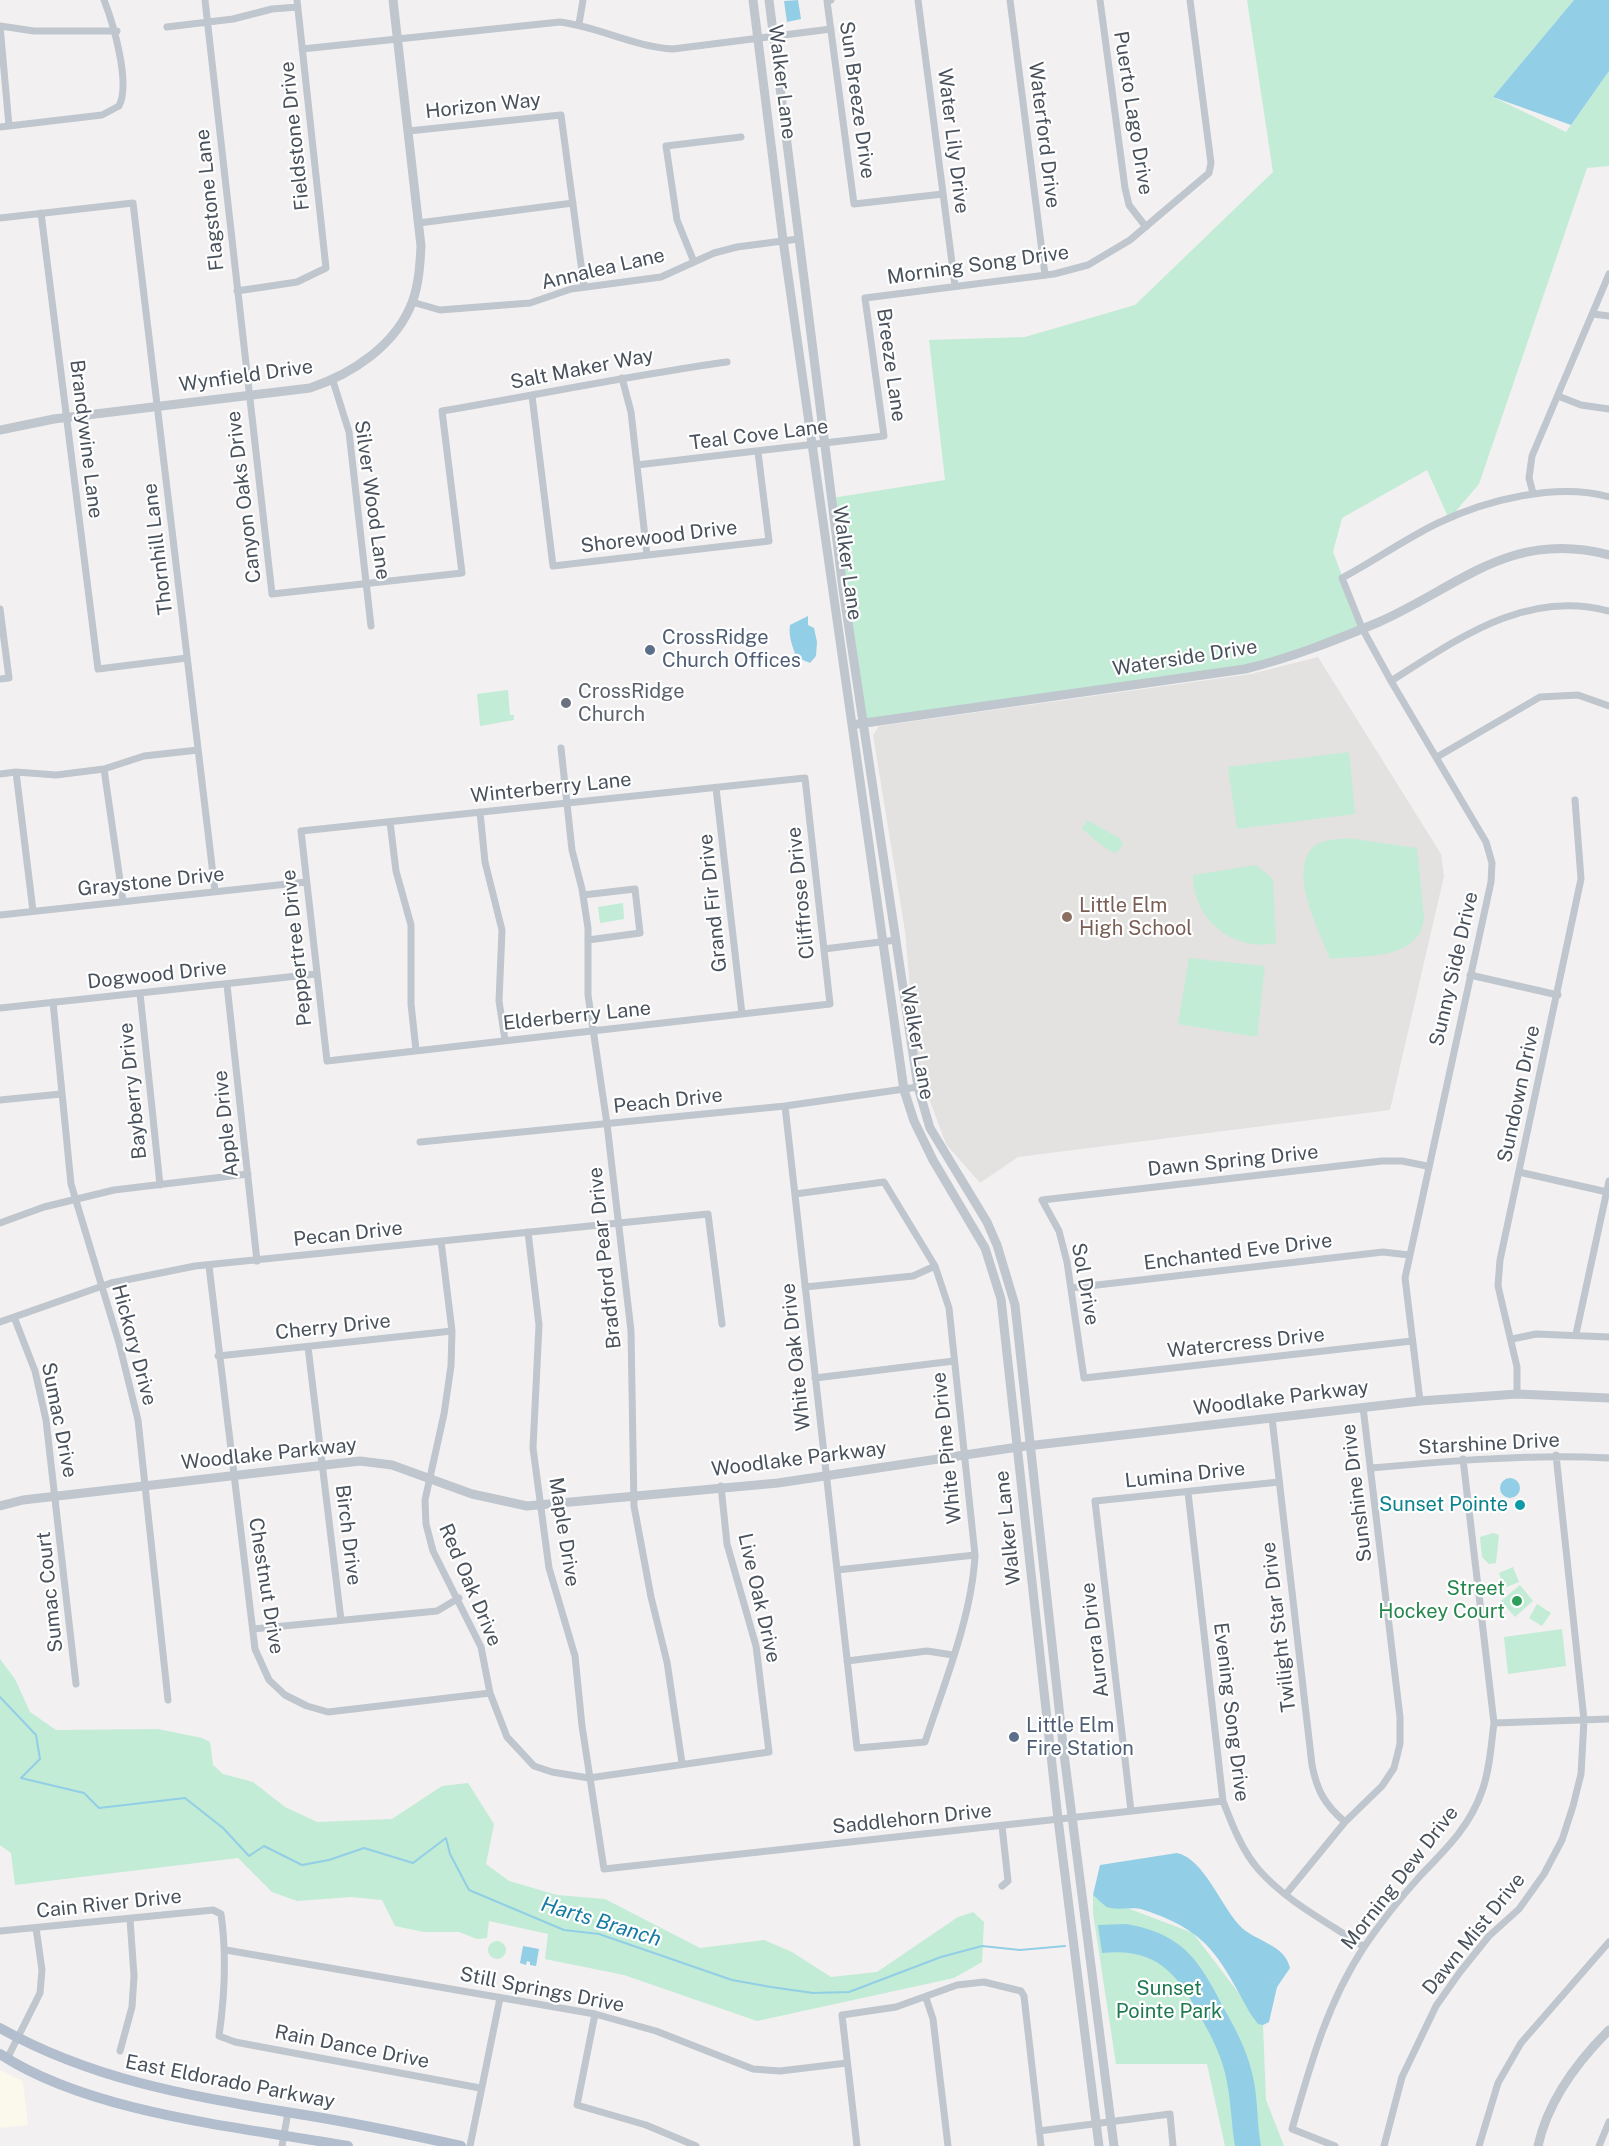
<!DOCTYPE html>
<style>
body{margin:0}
canvas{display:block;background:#f2f0f0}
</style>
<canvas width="1609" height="2146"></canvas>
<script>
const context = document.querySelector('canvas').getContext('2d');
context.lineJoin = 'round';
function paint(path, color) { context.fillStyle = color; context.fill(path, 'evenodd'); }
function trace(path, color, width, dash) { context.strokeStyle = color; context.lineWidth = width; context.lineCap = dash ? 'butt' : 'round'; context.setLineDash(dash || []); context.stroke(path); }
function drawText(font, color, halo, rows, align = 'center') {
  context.font = font + ' "Public Sans",sans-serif'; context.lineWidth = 4.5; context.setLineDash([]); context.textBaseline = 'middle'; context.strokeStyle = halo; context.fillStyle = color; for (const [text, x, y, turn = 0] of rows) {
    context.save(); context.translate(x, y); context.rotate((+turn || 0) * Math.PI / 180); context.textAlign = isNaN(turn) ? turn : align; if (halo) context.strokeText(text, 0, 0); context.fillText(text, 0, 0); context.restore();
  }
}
paint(new Path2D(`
 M 0,2070 L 23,2081 L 28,2125 L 0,2128 Z`), '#fbf8ec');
paint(new Path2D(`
 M 1318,657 L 1441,854 L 1444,876 L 1390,1110 L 1018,1157 L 980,1183 L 946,1144 L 921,1077 L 915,1044 L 905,931 L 873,735 L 879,726 L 1251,674 Z`), '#e3e2e1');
paint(new Path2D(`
 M 1247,0 L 1574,0 L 1493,97 L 1566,132 L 1609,71 L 1609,166 L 1587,168 L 1479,484 L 1449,519 L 1427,470 L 1342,518 L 1333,552 L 1362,628 L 1258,666 L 864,723 L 832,498 L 945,480 L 929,340 L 1025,337 L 1135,305 L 1273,172 Z
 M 508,690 L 510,715 L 514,715 L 514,720 L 480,726 L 477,694 Z
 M 1349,752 L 1355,814 L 1237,829 L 1228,767 Z
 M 1087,820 L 1121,839 L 1123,845 L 1116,853 C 1108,852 1090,835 1082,829 Z
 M 1347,838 L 1417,848 L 1424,918 C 1419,961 1364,955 1330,959 C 1320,932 1285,867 1316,845 C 1324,839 1338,840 1347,838 Z
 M 1256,865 L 1273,879 L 1276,943 C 1232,952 1193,919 1193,875 Z
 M 623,903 L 624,919 L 600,923 L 598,907 Z
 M 1189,958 L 1265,966 L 1257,1037 L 1178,1024 Z
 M 1493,1533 L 1499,1535 L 1496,1563 L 1489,1564 L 1482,1557 L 1480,1537 Z
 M 1513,1567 L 1519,1582 L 1504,1588 L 1499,1573 Z
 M 1520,1585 L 1533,1601 L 1515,1617 L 1501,1601 Z
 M 1537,1604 L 1551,1613 L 1542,1626 L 1529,1618 Z
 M 1562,1629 L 1566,1666 L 1508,1674 L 1504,1637 Z
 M 0,1659 L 15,1679 L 30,1712 L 56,1730 L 158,1729 L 202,1738 L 210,1742 L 213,1765 L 223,1774 L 253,1782 L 285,1807 L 317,1822 L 392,1819 L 442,1786 L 468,1783 L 494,1824 L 486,1864 L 509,1881 L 557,1895 L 605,1899 L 700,1948 L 764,1940 L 792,1952 L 831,1977 L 877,1972 L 958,1917 L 973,1912 L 984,1922 L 982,1962 L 954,1978 L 757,2021 L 624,1975 L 545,1959 L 548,1934 L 489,1921 L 487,1938 L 477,1939 L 459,1932 L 424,1932 L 395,1926 L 382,1900 L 351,1897 L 297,1901 L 272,1892 L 238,1858 L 15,1885 L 11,1853 L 0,1845 Z
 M 1093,1895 L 1193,1933 L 1263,2025 L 1266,2100 L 1284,2146 L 1225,2146 L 1207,2064 L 1116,2064 L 1093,1913 Z
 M488 1950a9 9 0 1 1 18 0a9 9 0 1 1-18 0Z`), '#c2ecd6');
paint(new Path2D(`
 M 798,0 L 801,19 L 787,22 L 784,1 Z
 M 1574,0 L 1609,0 L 1609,71 L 1571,125 L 1493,97 Z
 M 808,616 L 808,625 L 814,628 L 817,642 L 816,656 L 810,663 L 796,657 C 793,647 788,636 790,625 Z
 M1500 1488a10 10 0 1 1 20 0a10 10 0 1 1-20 0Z
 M 1177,1853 C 1204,1858 1222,1909 1242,1928 C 1258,1942 1285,1945 1290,1968 L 1277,1987 L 1269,2022 L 1263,2025 L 1258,2024 L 1252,2016 C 1219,1958 1211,1932 1144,1910 C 1132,1906 1117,1911 1107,1907 C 1102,1904 1097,1898 1093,1895 L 1100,1865 Z
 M 1126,1924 C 1186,1934 1201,1964 1227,2014 C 1239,2035 1250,2058 1254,2082 C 1258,2103 1257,2125 1261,2146 L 1235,2146 C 1231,2122 1231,2097 1225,2073 C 1220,2053 1211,2035 1201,2018 C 1178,1974 1157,1947 1102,1953 L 1098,1925 Z
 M 523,1946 L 539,1949 L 536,1966 L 530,1965 L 530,1962 L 527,1961 L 526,1965 L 520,1963 Z`), '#92cee6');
trace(new Path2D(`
 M 0,1697 L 36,1735 L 40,1759 L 21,1778 L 84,1793 L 99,1808 L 185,1798 L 223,1828 L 249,1856 L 264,1846 L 302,1865 L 329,1860 L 364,1848 L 413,1863 L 446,1838 L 450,1854 L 469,1890 L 564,1930 L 599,1934 L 732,1980 L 771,1987 L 813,1993 L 849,1992 L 941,1957 L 982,1946 L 1020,1950 L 1065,1946`), '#92cee6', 2);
trace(new Path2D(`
 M 205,0 L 272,594 L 462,573 L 442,411 C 537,395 632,375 727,362
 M 831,0 L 827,1 L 854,204 L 943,194
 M 918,0 L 955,286
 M 1010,0 L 1045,275
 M 1100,0 L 1125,188 L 1129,205 L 1146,227
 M 579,24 L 583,0
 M 0,26 L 34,31 L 117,31
 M 0,26 L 9,126
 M 167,27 L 233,19 L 272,9 L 298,7
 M 302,49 L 560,22 C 600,27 634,47 673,49 L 831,29
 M 0,127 L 102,115 L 119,106 C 131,83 113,23 104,0
 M 409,131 L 561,115 L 584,287
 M 41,213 L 98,669 L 187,658
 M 0,218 L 133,203 L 215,891
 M 419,223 L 573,203
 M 694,262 L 677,220 L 666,146 L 741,137
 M 237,291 L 297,282 L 326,268 L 297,0
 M 412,302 L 440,310 L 530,303 L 571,289 L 661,277 L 714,253 L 737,247 L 798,239
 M 1593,314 L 1609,316
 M 622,378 L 631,412 L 647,555
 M 333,381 L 349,432 L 371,626
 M 532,396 L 553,566 L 769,541 L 758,452
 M 1558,396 L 1581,405 L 1609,409
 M 637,465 L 884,436 L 865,298 L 1054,274 L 1088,265 L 1130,240 L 1209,173 L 1211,163 L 1190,0
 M 1533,493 L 1529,478 L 1532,456 L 1609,274
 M 0,609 L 9,678 L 0,679
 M 1391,681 C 1458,639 1525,589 1609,611
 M 561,748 L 572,850 L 582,889 L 588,928 L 588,995 L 607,1124 L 631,1331 L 634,1506 L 651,1597 L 667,1662 L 682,1763
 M 1437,757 L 1540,697 L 1578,695 L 1609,706
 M 104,769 L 123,901
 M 16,772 L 33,911
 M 0,774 L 16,772 L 56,775 L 104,769 L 144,756 L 198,750
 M 805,778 L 830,1004 L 327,1061 L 301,831 Z
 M 716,788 L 742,1014
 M 480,812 L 485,862 L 502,930 L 499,1001 L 505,1040
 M 390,822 L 396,871 L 411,925 L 411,1004 L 416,1050
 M 583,895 L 635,889 L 640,933 L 588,940
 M 0,915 L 306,882
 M 824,949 L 896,940
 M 1470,975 L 1558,995
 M 227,985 L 257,1261
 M 140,993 L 160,1185
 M 53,1002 L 71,1184 L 119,1343 L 138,1420 L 168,1700
 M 0,1008 L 316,974
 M 0,1100 L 61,1094
 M 785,1106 L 857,1748 L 925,1742 C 944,1684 972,1616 975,1555 L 949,1308 L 935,1266 L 884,1182 L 795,1194
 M 420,1142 L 785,1106 L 918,1087
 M 1519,1172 L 1607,1192
 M 0,1223 L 44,1207 L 114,1190 L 248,1174
 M 528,1232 L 539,1325 L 533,1448 L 549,1568 L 575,1656 L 582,1726 L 604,1869 L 1223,1801
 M 441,1241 L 452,1331 L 451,1366 L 444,1414 L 425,1500 L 426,1524 L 433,1551 L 481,1647 L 490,1693 L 507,1737 L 534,1766 L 552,1772 L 589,1778 L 769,1752 L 756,1646 L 727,1544 L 721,1486
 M 209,1266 L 255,1649 L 269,1680 L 285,1695 L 307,1706 L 328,1712 L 490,1693
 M 805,1287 L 913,1276 L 935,1266
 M 1071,1288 L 1383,1252 L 1409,1255
 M 14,1317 L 35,1371 L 46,1420 L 76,1684
 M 0,1322 L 111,1283 L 195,1266 L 708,1214 L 722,1324
 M 1576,1334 L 1609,1181
 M 1512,1339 L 1536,1334 L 1609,1337
 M 1412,1341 L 1084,1378 L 1067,1262 L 1059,1231 L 1042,1200 L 1382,1161 L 1402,1161 L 1427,1166
 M 308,1347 L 341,1620
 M 218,1356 L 452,1331
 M 815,1378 L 954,1361
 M 1517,1394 L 1517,1367 L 1498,1286 L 1500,1260 L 1581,879 L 1575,800
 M 1420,1401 L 1405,1278 L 1491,882 L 1492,863 L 1486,842 L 1391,681 L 1362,628 L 1342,578 C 1374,561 1405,539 1438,523 C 1486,500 1557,482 1609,497
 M 1272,1418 L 1312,1765 C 1317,1791 1325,1805 1345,1822
 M 1371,1468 C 1450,1461 1529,1454 1609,1458
 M 1188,1492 L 1223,1801 C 1232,1824 1242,1851 1259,1870 C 1287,1902 1329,1923 1364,1947
 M 837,1570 L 975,1555
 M 253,1629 L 437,1611 L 459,1598
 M 847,1661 L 927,1651 L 953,1655
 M 1494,1723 L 1609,1719
 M 1131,1811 L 1095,1501 L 1279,1482
 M 1002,1826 L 1008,1881 L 1002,1886
 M 1286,1894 L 1345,1822 L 1382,1786 L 1394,1768 L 1400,1744 L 1400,1717 L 1363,1407
 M 0,1931 L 213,1910 L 221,1914 C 227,1956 225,1994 219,2036 L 235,2042 L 480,2088
 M 226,1950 L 595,2014 L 656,2031 L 753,2069 L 780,2071 L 847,2063
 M 926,1998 L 933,2019 L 948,2146
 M 595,2014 L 577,2105 L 646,2125 L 696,2146
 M 120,2051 L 132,2007 L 134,1976 L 130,1919
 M 7,2059 L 40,1993 L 42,1970 L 36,1928
 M 1039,2131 L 1170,2114 L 1173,2146
 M 282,2146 L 288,2112
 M 470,2146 L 500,1998
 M 857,2146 L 842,2015 L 896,2007 L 957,1985 L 984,1982 L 1021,1991 L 1024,1996 L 1041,2146
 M 1335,2146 L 1292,2129 C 1310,2066 1327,2003 1364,1947 C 1381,1922 1401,1897 1421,1875 C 1446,1849 1470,1826 1482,1791 C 1490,1769 1491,1745 1494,1723 L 1463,1459
 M 1384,2146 L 1402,2077 L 1436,2006 L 1460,1972 L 1489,1936 L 1519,1909 L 1544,1874 L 1562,1840 L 1573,1806 L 1581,1774 L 1584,1720 L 1556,1455
 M 1479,2146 L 1498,2083 L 1521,2043 L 1609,1942
 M 1599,2146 L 1609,2122`), '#bfc6ce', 7);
trace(new Path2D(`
 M 753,0 L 783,240 L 904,1090 L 914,1121 L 933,1160 L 985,1248 L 1001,1299 L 1058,1819 L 1099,2146
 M 769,0 L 843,589 L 918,1087 L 930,1128 L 987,1222 L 997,1245 L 1015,1305 L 1064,1754 L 1114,2146
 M 0,430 L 54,419 L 310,388 C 352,374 397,345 413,300 C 419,283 420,264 421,246 L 393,0
 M 858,724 L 1245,669 C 1291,658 1336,640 1379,622 C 1460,586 1511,529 1609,555
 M 0,1506 L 23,1500 L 360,1461 L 392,1465 L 472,1494 L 527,1506 L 778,1483 L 1018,1447 L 1420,1401 L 1517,1394 L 1609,1398
 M 1538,2146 C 1548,2100 1577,2062 1609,2030`), '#bfc6ce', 9);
trace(new Path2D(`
 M 0,2028 C 91,2079 185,2095 286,2112 C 345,2121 403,2133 461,2146
 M 0,2054 C 91,2114 242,2127 348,2146`), '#b2bdcd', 10);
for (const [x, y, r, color] of [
 [650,650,6,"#5c6f8a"],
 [566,703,6,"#6b7280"],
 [1067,917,6,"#8d6e63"],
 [1520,1505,6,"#0f9aa8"],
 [1517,1601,6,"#2e9e5b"],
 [1014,1737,6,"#5c6f8a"]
]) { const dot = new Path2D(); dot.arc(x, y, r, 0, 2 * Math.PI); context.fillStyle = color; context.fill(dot); trace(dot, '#fff', 2); }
drawText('20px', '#49525c', '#fff', [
 ["Walker Lane",782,82,83],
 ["Sun Breeze Drive",857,100,82],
 ["Horizon Way",483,106,-6],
 ["Puerto Lago Drive",1133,113,81],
 ["Waterford Drive",1044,135,83],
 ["Fieldstone Drive",295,136,-96],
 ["Water Lily Drive",953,141,83],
 ["Flagstone Lane",210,200,-96],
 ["Morning Song Drive",978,265,-8],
 ["Annalea Lane",603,269,-13],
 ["Breeze Lane",891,365,82],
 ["Salt Maker Way",582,369,-11],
 ["Wynfield Drive",246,376,-8],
 ["Teal Cove Lane",759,435,-7],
 ["Brandywine Lane",86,439,83],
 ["Canyon Oaks Drive",244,497,-97],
 ["Silver Wood Lane",372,500,82],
 ["Shorewood Drive",659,537,-7],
 ["Thornhill Lane",158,549,-97],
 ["Walker Lane",847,563,82],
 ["Waterside Drive",1185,658,-9],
 ["Winterberry Lane",551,788,-6],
 ["Graystone Drive",151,882,-6],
 ["Cliffrose Drive",801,893,-96],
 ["Grand Fir Drive",713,903,-96],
 ["Peppertree Drive",297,948,-96],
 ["Sunny Side Drive",1454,969,-77],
 ["Dogwood Drive",157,975,-6],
 ["Elderberry Lane",577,1016,-6],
 ["Walker Lane",917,1043,80],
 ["Bayberry Drive",133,1091,-96],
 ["Sundown Drive",1519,1094,-78],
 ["Peach Drive",668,1101,-6],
 ["Apple Drive",226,1124,-96],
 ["Dawn Spring Drive",1233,1161,-6],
 ["Pecan Drive",348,1234,-6],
 ["Enchanted Eve Drive",1238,1252,-7],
 ["Bradford Pear Drive",605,1258,-96],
 ["Sol Drive",1085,1284,80],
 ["Cherry Drive",333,1327,-6],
 ["Watercress Drive",1246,1343,-6],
 ["Hickory Drive",134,1345,75],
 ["White Oak Drive",796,1357,-96],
 ["Woodlake Parkway",1281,1398,-7],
 ["Sumac Drive",59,1420,79],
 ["Starshine Drive",1489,1444,-3],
 ["White Pine Drive",947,1448,-96],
 ["Woodlake Parkway",269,1454,-6],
 ["Woodlake Parkway",799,1459,-7],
 ["Lumina Drive",1185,1475,-6],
 ["Sunshine Drive",1357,1493,-97],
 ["Walker Lane",1008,1528,-96],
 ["Maple Drive",564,1532,81],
 ["Birch Drive",348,1535,83],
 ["Red Oak Drive",470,1585,67],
 ["Chestnut Drive",266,1586,81],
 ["Sumac Court",50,1592,-96],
 ["Live Oak Drive",759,1598,77],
 ["Twilight Star Drive",1279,1627,-97],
 ["Aurora Drive",1095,1640,-97],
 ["Evening Song Drive",1231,1712,83],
 ["Saddlehorn Drive",912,1819,-6],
 ["Morning Dew Drive",1400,1878,-52],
 ["Cain River Drive",109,1904,-6],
 ["Dawn Mist Drive",1474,1934,-51],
 ["Still Springs Drive",542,1990,11],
 ["Rain Dance Drive",352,2047,11],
 ["East Eldorado Parkway",230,2082,11]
]);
drawText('20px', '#4e5e75', '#fff', [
 ["CrossRidge",662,638],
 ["Church Offices",662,661],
 ["Little Elm",1026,1726],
 ["Fire Station",1026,1749]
], 'left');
drawText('20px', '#5b616d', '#fff', [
 ["CrossRidge",578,692],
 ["Church",578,715]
], 'left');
drawText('20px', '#785e54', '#fff', [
 ["Little Elm",1079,906],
 ["High School",1079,929]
], 'left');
drawText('20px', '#0d838f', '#fff', [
 ["Sunset Pointe",1508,1505]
], 'right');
drawText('20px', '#27864d', '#fff', [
 ["Street",1505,1589],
 ["Hockey Court",1505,1612]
], 'right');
drawText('20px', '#1e7a53', '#fff', [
 ["Sunset",1169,1989],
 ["Pointe Park",1169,2012]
]);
drawText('italic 21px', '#167aa2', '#fff', [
 ["Harts Branch",601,1922,17]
]);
</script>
